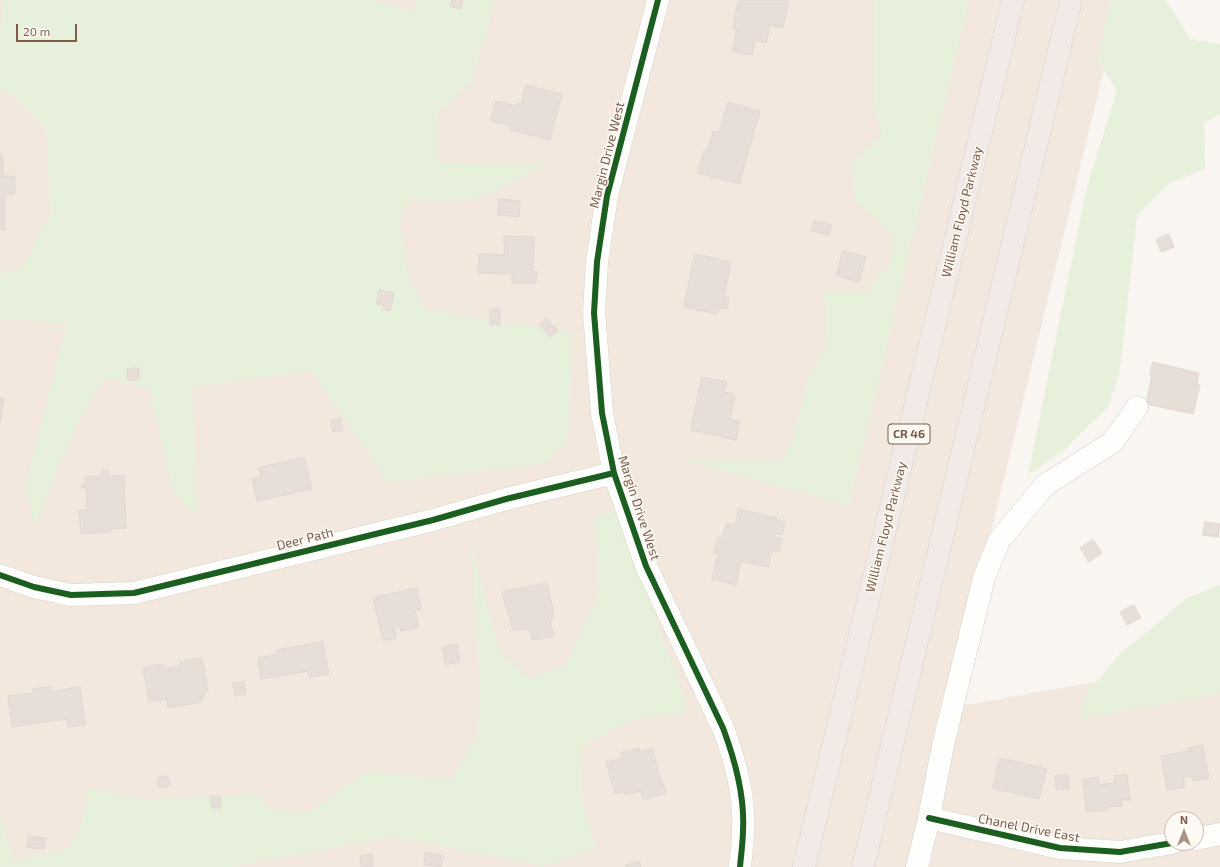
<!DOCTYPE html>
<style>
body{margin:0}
#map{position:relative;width:1220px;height:867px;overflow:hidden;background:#f9f5f0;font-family:"Exo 2",sans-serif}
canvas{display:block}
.north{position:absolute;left:1164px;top:811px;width:40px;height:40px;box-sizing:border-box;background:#fffaf3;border:1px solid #cabbb1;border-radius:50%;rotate:0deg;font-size:11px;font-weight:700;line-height:16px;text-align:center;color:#7a5c4d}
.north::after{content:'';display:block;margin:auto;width:14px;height:18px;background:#a69286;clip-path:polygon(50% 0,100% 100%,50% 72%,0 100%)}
.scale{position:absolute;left:16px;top:24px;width:61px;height:18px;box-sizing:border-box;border:2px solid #7a5c4d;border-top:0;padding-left:5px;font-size:12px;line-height:14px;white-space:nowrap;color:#7a5c4d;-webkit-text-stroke:3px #fffaf3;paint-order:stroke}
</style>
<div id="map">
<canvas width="1220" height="867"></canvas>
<div class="north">N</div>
<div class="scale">20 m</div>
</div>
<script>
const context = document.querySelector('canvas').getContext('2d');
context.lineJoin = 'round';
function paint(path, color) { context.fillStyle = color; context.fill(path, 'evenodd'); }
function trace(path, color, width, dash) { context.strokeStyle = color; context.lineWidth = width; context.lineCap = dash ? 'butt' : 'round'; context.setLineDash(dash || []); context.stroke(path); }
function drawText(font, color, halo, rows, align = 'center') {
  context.font = font + ' "Exo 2",sans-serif'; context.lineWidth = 3; context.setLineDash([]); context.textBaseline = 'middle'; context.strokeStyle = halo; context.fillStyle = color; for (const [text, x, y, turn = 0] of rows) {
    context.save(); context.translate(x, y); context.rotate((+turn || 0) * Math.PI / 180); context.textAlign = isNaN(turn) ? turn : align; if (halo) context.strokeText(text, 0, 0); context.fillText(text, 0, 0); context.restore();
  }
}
paint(new Path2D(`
 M 0,0 L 1121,0 L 948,708 L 1220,660 L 1220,867 L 0,867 ZM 1172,819 L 1196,819 L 1196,843 L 1172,843 Z`), '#f2e8de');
paint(new Path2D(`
 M 3,0 L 371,0 L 413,11 L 416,0 L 494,0 L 492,13 L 471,83 L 437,115 L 437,162 L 547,165 L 479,198 L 449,201 L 408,200 L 399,223 L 409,280 L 427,310 L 573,332 L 568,439 L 547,463 L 389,483 L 311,371 L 192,388 L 197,515 L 174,493 L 149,389 L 105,377 L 76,426 L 34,527 L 26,485 L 67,323 L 0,319 L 0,274 L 24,266 L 50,213 L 46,128 L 11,93 L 0,92 L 0,36 Z
 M 874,0 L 969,0 L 849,506 L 679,459 L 780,461 L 793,441 L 807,380 L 827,345 L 824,291 L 865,292 L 891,263 L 893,235 L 855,200 L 852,162 L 882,134 L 874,105 Z
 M 1111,0 L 1166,0 L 1190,39 L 1220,44 L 1220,114 L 1204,123 L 1205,169 L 1170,183 L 1137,216 L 1120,369 L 1108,407 L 1063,451 L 1028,475 L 1086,191 L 1117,90 L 1097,61 Z
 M 617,512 L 685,699 L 686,713 L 631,720 L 581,747 L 583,802 L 596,849 L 544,866 L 393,837 L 230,867 L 0,867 L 0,814 L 13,861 L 69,848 L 80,828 L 88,788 L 145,799 L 256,794 L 273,810 L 307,813 L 368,771 L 451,780 L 478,733 L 480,693 L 471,542 L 499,650 L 529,678 L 565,666 L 599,593 L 595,515 Z
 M 1220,585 L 1220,694 L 1081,719 L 1085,695 L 1121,653 L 1163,619 L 1186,598 Z`), '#e7f0db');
const building = new Path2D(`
 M 452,0 L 463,0 L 461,9 L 450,6 Z
 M 739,0 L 789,0 L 783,28 L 770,25 L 766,43 L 755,40 L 752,55 L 732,51 L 737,29 L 733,29 L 735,21 L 734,21 Z
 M 526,85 L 562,94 L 550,140 L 510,130 L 511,126 L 491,121 L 496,101 L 516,106 L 517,103 L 521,104 Z
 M 728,102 L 760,111 L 739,184 L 698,173 L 704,151 L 707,152 L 713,131 L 719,132 Z
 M 0,155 L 3,155 L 3,176 L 15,176 L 15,194 L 5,194 L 5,230 L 0,230 Z
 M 499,199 L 520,201 L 519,217 L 498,215 Z
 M 814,220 L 832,225 L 829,235 L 812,231 Z
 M 1169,234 L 1174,247 L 1161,252 L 1156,240 Z
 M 504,236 L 534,237 L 533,271 L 537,272 L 536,283 L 512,283 L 512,274 L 478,273 L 479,254 L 504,255 Z
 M 843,251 L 866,257 L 859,282 L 837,276 Z
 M 695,254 L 731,262 L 724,297 L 729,298 L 727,309 L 719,308 L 717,314 L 684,307 Z
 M 379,290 L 394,293 L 390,311 L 383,309 L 384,305 L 377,304 Z
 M 500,309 L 500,325 L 490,325 L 490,310 Z
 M 547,318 L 558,331 L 550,337 L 540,325 Z
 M 1153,362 L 1199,373 L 1197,385 L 1200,385 L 1193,414 L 1146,404 L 1152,375 L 1150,375 Z
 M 139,368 L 139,380 L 127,380 L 127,369 Z
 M 702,377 L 727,382 L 724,392 L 735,394 L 730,419 L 740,421 L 736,440 L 691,430 Z
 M 0,398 L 4,399 L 0,424 Z
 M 340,418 L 343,430 L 333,432 L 331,421 Z
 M 304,458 L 312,489 L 257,501 L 252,479 L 261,477 L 259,468 Z
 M 102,470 L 108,470 L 108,476 L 124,475 L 126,528 L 111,529 L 111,532 L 81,534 L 79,510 L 87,510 L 86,488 L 82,488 L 82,484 L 86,484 L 85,477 L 102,476 Z
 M 739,509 L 777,518 L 776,520 L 785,522 L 782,535 L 775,533 L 774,537 L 782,539 L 779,552 L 772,550 L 768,567 L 741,561 L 736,585 L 712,579 L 718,554 L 714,553 L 717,538 L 723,539 L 726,523 L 735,525 Z
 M 1205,522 L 1220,524 L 1218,537 L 1203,535 Z
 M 1093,540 L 1102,553 L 1089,562 L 1080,548 Z
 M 547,583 L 553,609 L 553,619 L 550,620 L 554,636 L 532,640 L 531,632 L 523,629 L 513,630 L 502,592 Z
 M 417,588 L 421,610 L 415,611 L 419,627 L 401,631 L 400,626 L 394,627 L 396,638 L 383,641 L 373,598 Z
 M 1134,605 L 1141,618 L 1127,625 L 1120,612 Z
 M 323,642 L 329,674 L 309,677 L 308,671 L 261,679 L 258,658 L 278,654 L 277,650 Z
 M 457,644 L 460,662 L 445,665 L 443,647 Z
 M 202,658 L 208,691 L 206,691 L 201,702 L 168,708 L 167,699 L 149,702 L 143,668 L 163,664 L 164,669 L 181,665 L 180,662 Z
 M 244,682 L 246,694 L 235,696 L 233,683 Z
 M 51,687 L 51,691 L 80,687 L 85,725 L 68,727 L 67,719 L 12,727 L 8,696 L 33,693 L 33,689 Z
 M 1203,746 L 1209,778 L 1193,781 L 1192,776 L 1183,777 L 1185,787 L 1167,790 L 1161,756 L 1189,751 L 1188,748 Z
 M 639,748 L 640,752 L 652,748 L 662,784 L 663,783 L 666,793 L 643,800 L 641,791 L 625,795 L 624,792 L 615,794 L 606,762 L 622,758 L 621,753 Z
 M 1000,758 L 1047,769 L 1039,799 L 993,788 Z
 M 1068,775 L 1069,789 L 1056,790 L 1055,776 Z
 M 1127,775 L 1130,800 L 1121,800 L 1122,806 L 1106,807 L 1107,810 L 1086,812 L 1083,779 L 1099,777 L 1099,785 L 1115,783 L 1114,776 Z
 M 163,776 L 169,778 L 169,786 L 164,788 L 159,787 L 157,783 L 159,778 Z
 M 211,796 L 221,796 L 221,808 L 212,808 Z
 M 29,836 L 46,838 L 44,849 L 27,847 Z
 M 426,852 L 444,856 L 441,867 L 424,865 Z
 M 372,854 L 373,866 L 361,867 L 360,856 Z
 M 640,862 L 641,867 L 626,867 L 626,865 Z`);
paint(building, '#e6ded7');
trace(building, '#e2d8d2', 1);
const minor = new Path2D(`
 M 658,0 L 607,196 L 597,262 L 594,313 L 602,413 L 614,473 L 646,566 L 723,728 C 735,760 745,795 743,830 C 743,842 741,855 740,867
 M 0,575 L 34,587 L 71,595 L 134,593 L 433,520 L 506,499 L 614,473
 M 929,818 L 1060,848 L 1120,852 L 1172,843
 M 1196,839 L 1220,834
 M 917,867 L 929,818 L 943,745 L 984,578 L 999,541 L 1045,485 L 1113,442 L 1137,407`);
const highway = new Path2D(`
 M 804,867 L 1013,0
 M 863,867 L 1071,0`);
trace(minor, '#d7d1cb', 23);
trace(highway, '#dad1cc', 23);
trace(minor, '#fefefd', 22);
trace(highway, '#f2eae7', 22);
trace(new Path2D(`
 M 658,0 L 607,196 L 597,262 L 594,313 L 602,413 L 614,473 L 646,566 L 723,728 C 735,760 745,795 743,830 C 743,842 741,855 740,867
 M 0,575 L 34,587 L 71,595 L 134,593 L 433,520 L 506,499 L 614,473
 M 929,818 L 1060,848 L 1120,852 L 1172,843`), '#1b5e20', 6);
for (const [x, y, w] of [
 [909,434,42]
]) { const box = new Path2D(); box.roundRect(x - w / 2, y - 10, w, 20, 3); context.fillStyle = '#fffaf3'; context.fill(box); trace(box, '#7a5c4d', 1); }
drawText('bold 12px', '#7a5c4d', null, [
 ["CR 46",909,434]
]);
drawText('13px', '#7a5c4d', '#fffaf3', [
 ["Margin Drive West",607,155,-76],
 ["William Floyd Parkway",962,212,-76],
 ["Margin Drive West",639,508,72],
 ["William Floyd Parkway",886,527,-76],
 ["Deer Path",305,539,-14],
 ["Chanel Drive East",1029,828,11]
]);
</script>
